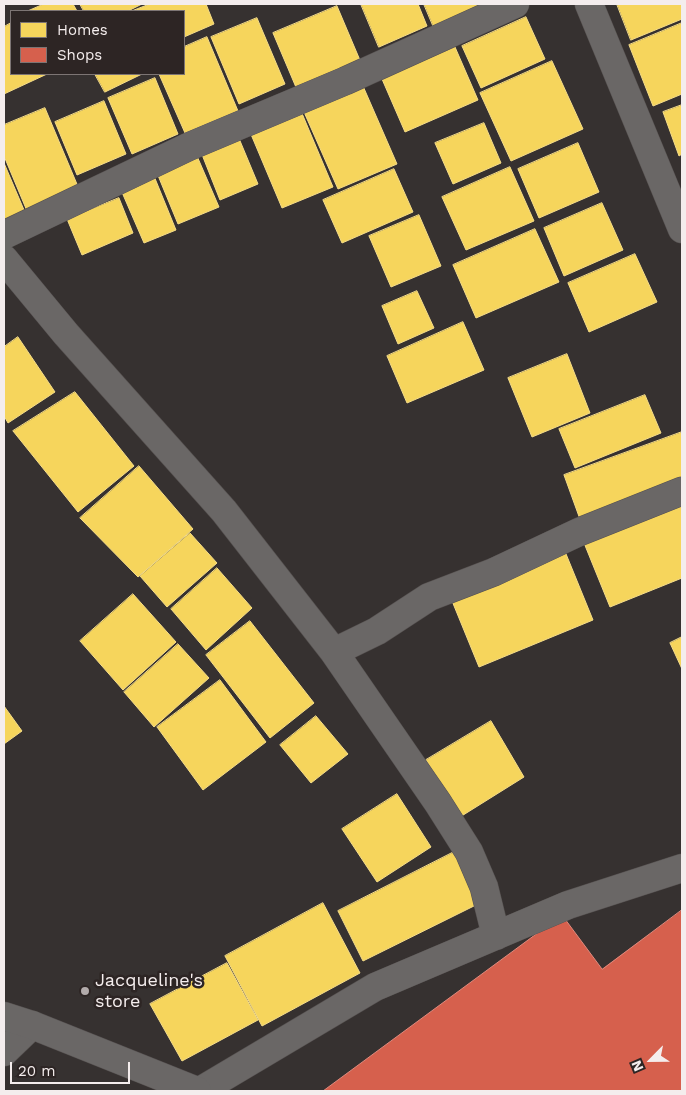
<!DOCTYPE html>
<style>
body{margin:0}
#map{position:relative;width:686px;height:1095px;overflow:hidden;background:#363130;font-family:"Work Sans",sans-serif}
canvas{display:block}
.frame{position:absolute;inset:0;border:5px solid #f4eded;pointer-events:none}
.legend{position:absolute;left:10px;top:10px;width:175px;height:65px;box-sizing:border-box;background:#2d2524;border:1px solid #7d7574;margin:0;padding:6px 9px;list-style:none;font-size:15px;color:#f4eded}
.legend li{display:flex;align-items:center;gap:10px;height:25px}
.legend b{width:25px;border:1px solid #7d7574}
.north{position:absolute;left:626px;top:1035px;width:50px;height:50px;-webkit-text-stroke:4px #2d2524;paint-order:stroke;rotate:247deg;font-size:14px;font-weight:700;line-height:20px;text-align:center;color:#f4eded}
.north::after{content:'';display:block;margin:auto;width:18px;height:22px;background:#f4eded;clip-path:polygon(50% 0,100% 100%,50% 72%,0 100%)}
.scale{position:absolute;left:10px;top:1062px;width:120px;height:22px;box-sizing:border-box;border:2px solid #f4eded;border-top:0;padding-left:6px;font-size:15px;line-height:18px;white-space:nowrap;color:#f4eded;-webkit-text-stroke:4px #2d2524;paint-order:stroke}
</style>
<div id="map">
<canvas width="686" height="1095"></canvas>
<div class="frame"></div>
<ul class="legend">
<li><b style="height:14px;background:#f6d55c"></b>Homes</li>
<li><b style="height:14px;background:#d6604d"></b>Shops</li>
</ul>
<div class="north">N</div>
<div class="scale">20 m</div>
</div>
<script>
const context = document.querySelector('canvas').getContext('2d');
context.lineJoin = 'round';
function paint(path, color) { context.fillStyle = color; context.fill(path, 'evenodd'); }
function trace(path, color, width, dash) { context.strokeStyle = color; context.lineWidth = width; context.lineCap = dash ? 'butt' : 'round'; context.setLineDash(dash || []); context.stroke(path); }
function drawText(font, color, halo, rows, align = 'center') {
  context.font = font + ' "Work Sans",sans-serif'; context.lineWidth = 5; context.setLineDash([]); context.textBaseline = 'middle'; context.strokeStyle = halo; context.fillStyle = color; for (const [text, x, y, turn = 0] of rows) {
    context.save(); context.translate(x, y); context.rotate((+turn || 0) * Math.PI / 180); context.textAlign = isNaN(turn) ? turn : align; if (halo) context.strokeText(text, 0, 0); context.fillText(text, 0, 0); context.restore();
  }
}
const homes = new Path2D(`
 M 44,4 L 73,4 L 77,11 L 28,11 Z
 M 80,4 L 142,4 L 128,11 L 84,11 Z
 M 150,4 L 206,4 L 214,24 L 184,37 L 184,11 L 132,11 Z
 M 361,4 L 418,4 L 427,26 L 379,47 Z
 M 424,4 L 497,4 L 435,30 Z
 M 617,4 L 682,4 L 682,19 L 631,40 Z
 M 337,6 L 362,65 L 298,92 L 273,33 Z
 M 526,17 L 545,59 L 481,88 L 462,46 Z
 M 257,18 L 285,84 L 239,104 L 211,37 Z
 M 11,23 L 11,74 L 47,74 L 4,94 L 4,27 Z
 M 682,23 L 682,94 L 653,106 L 629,45 Z
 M 207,37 L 238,111 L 185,133 L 159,74 L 184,74 L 184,47 Z
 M 455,47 L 478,100 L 405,132 L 382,79 Z
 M 552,61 L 583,129 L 511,161 L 480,93 Z
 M 95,74 L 142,74 L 105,92 Z
 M 155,78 L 178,134 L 132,154 L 108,98 Z
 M 363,86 L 397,164 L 338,189 L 304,112 Z
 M 104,101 L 126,154 L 77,175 L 55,122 Z
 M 682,105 L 682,154 L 679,156 L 663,112 Z
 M 45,108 L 79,189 L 27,211 L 4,156 L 4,125 Z
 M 301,111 L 333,187 L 282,208 L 250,132 Z
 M 484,123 L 501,163 L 453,184 L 435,143 Z
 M 238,136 L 258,184 L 220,200 L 201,152 Z
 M 578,143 L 599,192 L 539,218 L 518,169 Z
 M 197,156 L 219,207 L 178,224 L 157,173 Z
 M 4,163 L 27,217 L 4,227 Z
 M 510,167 L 534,221 L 466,250 L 442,197 Z
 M 394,169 L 413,212 L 342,243 L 323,200 Z
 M 154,176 L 176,230 L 144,243 L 121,190 Z
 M 119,198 L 133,233 L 82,255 L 67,219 Z
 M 602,203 L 623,250 L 564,276 L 544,228 Z
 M 419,215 L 441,266 L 391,287 L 369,236 Z
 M 535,229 L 559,282 L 476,318 L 453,265 Z
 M 635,254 L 657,302 L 589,332 L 568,283 Z
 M 417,291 L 434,328 L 398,344 L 382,306 Z
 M 463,322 L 484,370 L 407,403 L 387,356 Z
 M 18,337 L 55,392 L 8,423 L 4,416 L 4,347 Z
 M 567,354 L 590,413 L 532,437 L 508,378 Z
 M 75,392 L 134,466 L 78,512 L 13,431 Z
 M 645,395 L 661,433 L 575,468 L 559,429 Z
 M 682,432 L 682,486 L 581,522 L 564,475 Z
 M 139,466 L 193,529 L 138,577 L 80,518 Z
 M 682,498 L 682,578 L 610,607 L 582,538 Z
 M 190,533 L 217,563 L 167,607 L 140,576 Z
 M 564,549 L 593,620 L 479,667 L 450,596 Z
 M 217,568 L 252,608 L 206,650 L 171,609 Z
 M 133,594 L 176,642 L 123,690 L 80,641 Z
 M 250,621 L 314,703 L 270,738 L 206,655 Z
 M 682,637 L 682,669 L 670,643 Z
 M 178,644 L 209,678 L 154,727 L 124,692 Z
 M 220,680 L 266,742 L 203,790 L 157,727 Z
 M 4,706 L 22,731 L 4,744 Z
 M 316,716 L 348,754 L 311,783 L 280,745 Z
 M 491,721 L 524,777 L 460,817 L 426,760 Z
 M 397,794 L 431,847 L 377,882 L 342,829 Z
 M 454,852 L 480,903 L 363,961 L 338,911 Z
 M 323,903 L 360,973 L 262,1026 L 225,956 Z
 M 227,963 L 258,1020 L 182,1061 L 150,1004 Z`);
paint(homes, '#f6d55c');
trace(homes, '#f5dc88', 1);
const shops = new Path2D(`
 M 682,910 L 682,1091 L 323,1091 L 562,915 L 602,969 Z`);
paint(shops, '#d6604d');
trace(shops, '#df8a7d', 1);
const street = new Path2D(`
 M 4,235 L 188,147 L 345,81 L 515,4
 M 4,259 L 66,334 L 224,511 L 334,652 L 438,803 L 469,852 L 484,887 L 496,936
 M 334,652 L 377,631 L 429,597 L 494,572 L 579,532 L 682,491
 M 4,1052 L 32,1025
 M 200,1091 L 375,987 L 568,905 L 682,868`);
const secondary = new Path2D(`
 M 589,4 L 682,229
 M 4,1016 L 32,1025 L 197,1091`);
trace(street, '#55504f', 29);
trace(secondary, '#55504f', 29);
trace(street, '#6a6766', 28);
trace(secondary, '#6a6766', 28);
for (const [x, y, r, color] of [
 [85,991,5,"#b2abab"]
]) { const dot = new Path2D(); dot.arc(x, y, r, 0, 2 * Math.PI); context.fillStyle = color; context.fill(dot); trace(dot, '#2d2524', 2); }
drawText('18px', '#f4eded', '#2d2524', [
 ["Jacqueline's",95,981],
 ["store",95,1002]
], 'left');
</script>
